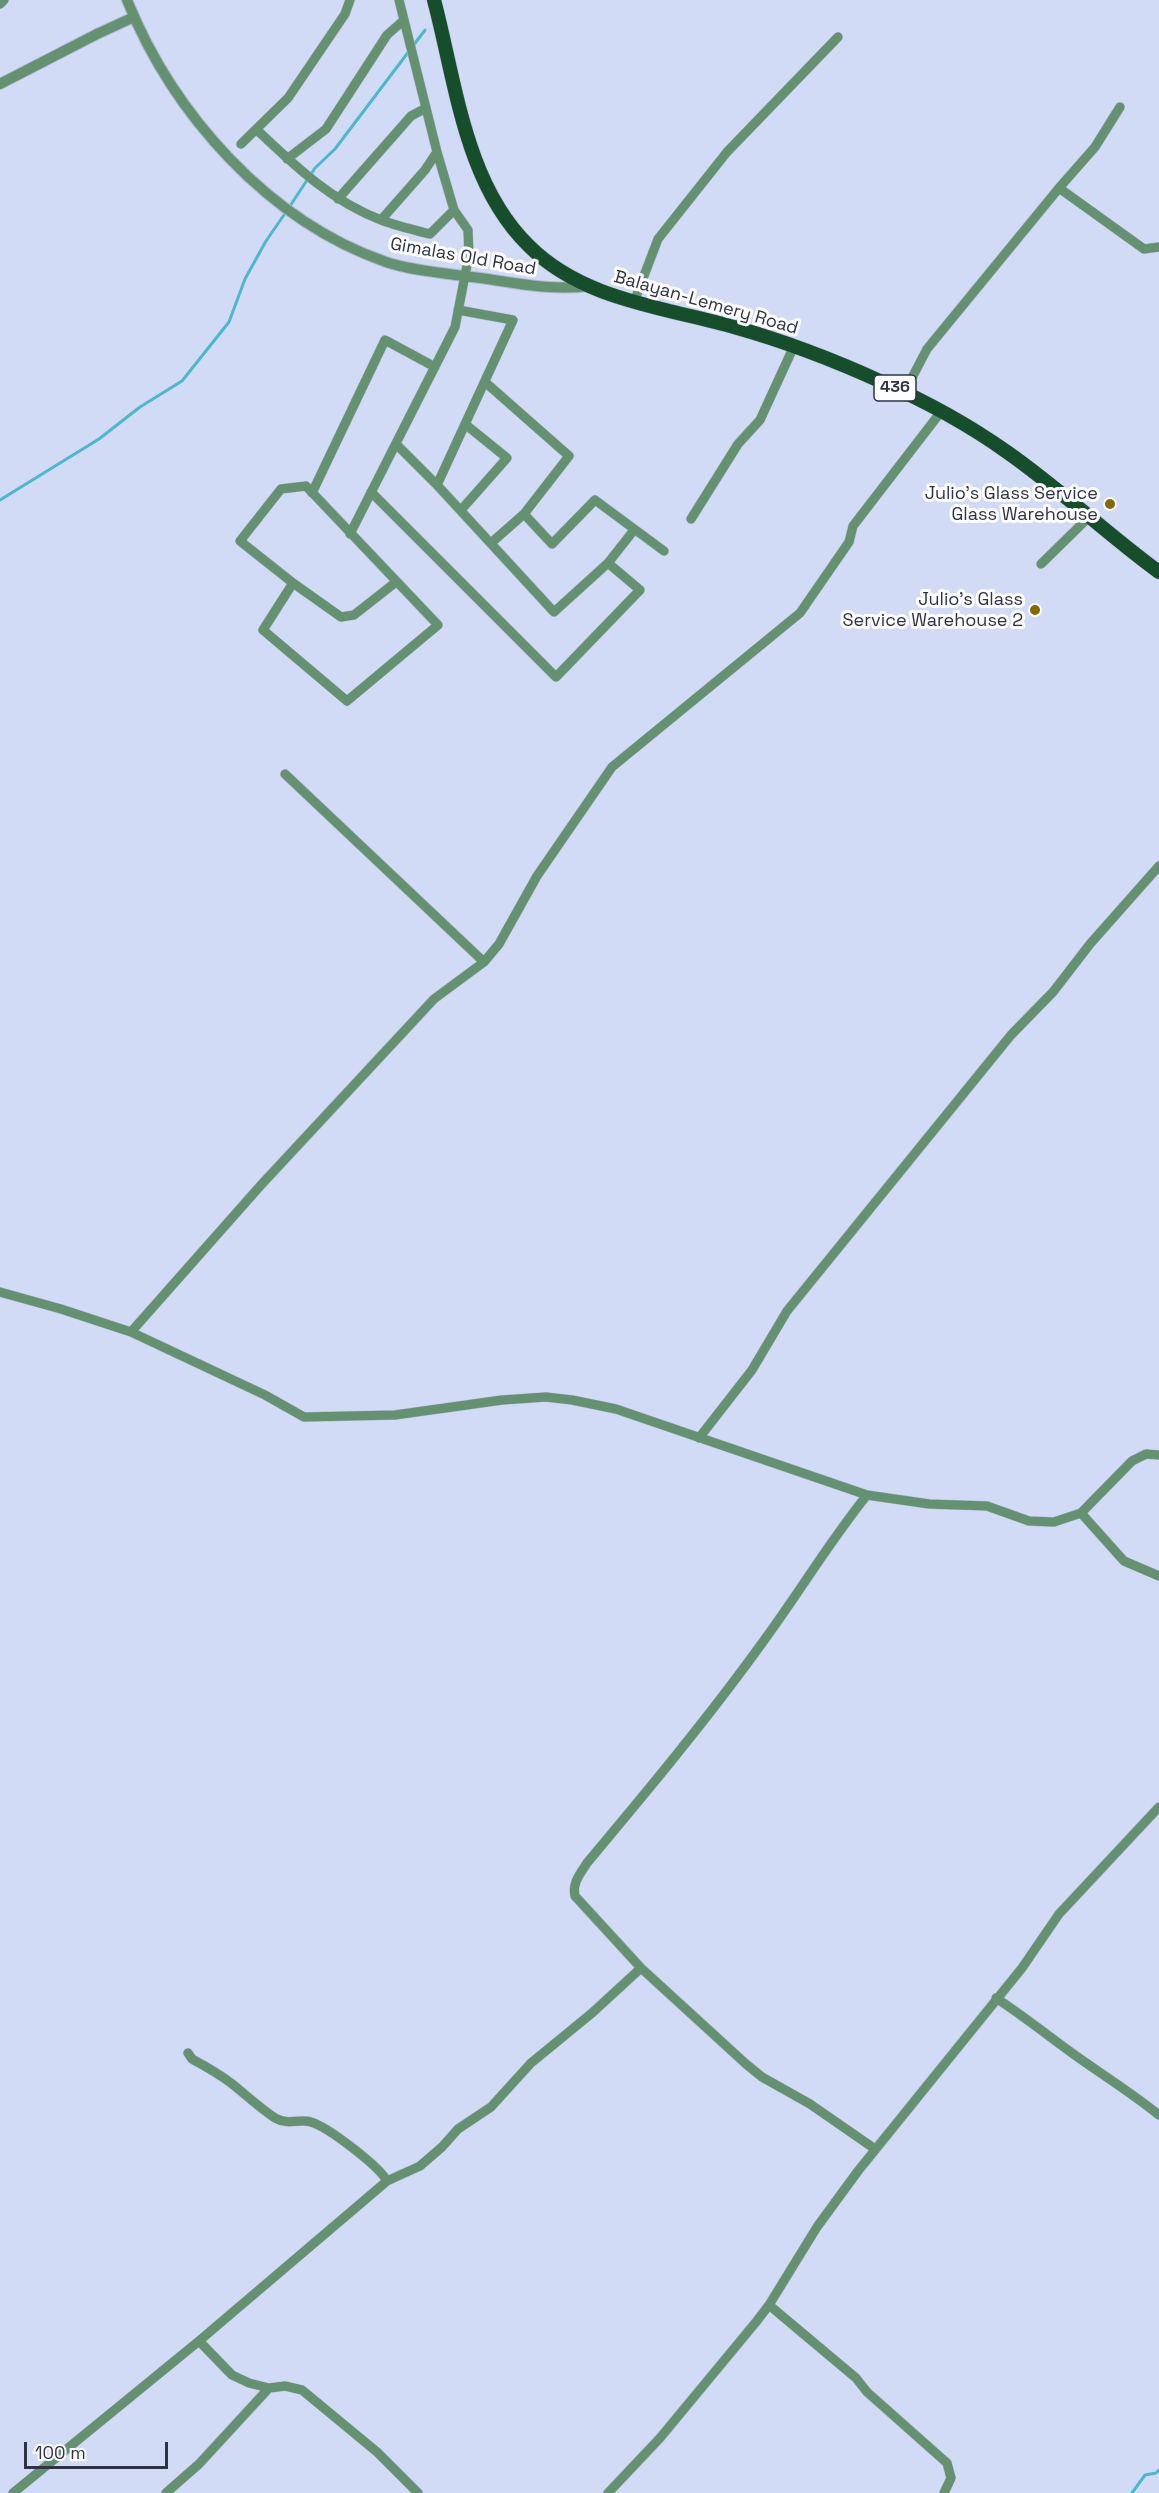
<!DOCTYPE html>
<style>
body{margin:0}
#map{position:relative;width:1159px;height:2493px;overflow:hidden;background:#d2dbf6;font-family:"Space Grotesk",sans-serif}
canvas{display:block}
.scale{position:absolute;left:24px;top:2442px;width:144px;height:27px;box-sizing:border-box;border:3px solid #2e3345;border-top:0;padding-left:8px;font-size:18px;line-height:21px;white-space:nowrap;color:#2e3345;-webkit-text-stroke:4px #fdfdfd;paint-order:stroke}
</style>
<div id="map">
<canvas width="1159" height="2493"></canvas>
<div class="scale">100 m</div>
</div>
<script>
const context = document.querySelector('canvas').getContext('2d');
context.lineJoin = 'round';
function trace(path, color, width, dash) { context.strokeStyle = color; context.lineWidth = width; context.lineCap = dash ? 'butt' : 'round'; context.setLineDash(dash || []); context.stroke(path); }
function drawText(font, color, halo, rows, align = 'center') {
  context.font = font + ' "Space Grotesk",sans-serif'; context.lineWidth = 6; context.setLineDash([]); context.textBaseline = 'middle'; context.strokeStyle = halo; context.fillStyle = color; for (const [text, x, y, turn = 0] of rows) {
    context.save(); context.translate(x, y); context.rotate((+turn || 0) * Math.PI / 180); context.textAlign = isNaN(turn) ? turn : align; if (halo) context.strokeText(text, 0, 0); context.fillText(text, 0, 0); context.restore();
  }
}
trace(new Path2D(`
 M 290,206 L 315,168 L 335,149 L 425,30
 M 0,500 L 99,439 L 140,407 L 182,381 L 229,322 L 245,279 L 266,241 L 286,212
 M 1132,2493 L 1145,2475 L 1156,2473 L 1159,2470`), '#4db7cb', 3);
const minor = new Path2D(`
 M 0,4 L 4,0
 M 256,129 C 294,165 331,201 381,220 C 397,226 414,230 430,234 L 454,210
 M 241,144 L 288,98 L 345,14 L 350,0
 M 287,159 L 326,129 L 387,35 L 404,20
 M 1059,188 L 1144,249 L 1159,247
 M 338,199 L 411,116 L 426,108
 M 381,220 L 425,170 L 437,152
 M 634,302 L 658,239 L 727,152 L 838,37
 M 485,382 L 569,456 L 524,514 L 491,543
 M 904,393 L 927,349 L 1059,188 L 1095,147 L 1120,107
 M 396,444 L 437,485 L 554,612 L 608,563 L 634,530
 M 437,485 L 513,320 L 458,310
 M 306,486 L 438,625 L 347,701 L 263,630 L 293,583 L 240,541 L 281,489 Z
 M 371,492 L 556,677 L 640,590 L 608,563
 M 312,493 L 385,340 L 435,367
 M 461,510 L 507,458 L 465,424
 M 524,514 L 552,544 L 595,500 L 664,551
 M 691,519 L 738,444 L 760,420 L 794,346
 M 350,534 L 455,327 L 469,255 L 468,230 L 454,210 L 437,152 L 399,0
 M 1041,564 L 1089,517
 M 293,583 L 341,617 L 354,615 L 396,582
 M 285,774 L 484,962
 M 0,1292 L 61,1309 L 131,1332 L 265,1395 L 304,1417 L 395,1415 L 502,1400 L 546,1397 L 572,1400 L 616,1409 L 867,1495 L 929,1504 L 987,1506 L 1029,1521 L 1054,1522 L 1081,1513 L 1132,1461 L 1146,1454 L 1159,1455
 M 131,1332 L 261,1185 L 434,999 L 484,962 L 499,944 L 537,876 L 612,767 L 800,613 L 849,542 L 853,526 L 940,413
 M 699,1438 L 752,1370 L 787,1311 L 1011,1035 L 1053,992 L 1090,944 L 1159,866
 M 867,1495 C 830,1541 800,1591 765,1639 C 709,1717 648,1790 587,1863 C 580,1874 572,1883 575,1896 L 641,1968 L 746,2064 L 762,2077 L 810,2104 L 875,2149
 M 1081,1513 L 1124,1561 L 1159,1576
 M 996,1998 C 1025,2017 1051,2038 1079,2058 C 1106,2077 1133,2094 1159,2115
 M 188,2053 L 192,2059 C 205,2066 219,2074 231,2083 C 246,2095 260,2108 275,2118 C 289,2126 300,2118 311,2122 C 328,2127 379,2166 387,2181
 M 769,2305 L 856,2378 L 867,2392 L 947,2463 L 951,2478 L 944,2493
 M 199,2341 L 232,2375 L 249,2383 L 269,2388 L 285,2386 L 302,2390 L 377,2452 L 418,2493
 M 13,2493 L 199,2341 L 387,2181 L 420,2166 L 442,2147 L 458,2129 L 491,2107 L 531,2063 L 592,2013 L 641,1968
 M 166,2493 L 199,2464 L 269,2388
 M 608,2493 L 660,2438 L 756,2322 L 769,2305 L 817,2227 L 858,2171 L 1022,1968 L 1059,1914 L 1159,1807`);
const tertiary = new Path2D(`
 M 127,0 C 173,114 268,221 386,262 C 412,271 452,274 480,278 C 517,283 552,291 589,286
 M 0,84 L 97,34 L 134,17`);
const primary = new Path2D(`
 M 434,0 C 456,83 465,184 529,246 C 583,300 663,307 734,327 C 784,341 834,360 882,382 C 925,401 969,425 1007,452 C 1060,489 1107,534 1159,572`);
trace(minor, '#b1b9d3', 10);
trace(tertiary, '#b1b9d3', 12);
trace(primary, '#b1b9d3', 15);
trace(minor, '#649270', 9);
trace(tertiary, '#649270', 10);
trace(primary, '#164d2a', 14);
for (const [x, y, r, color] of [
 [1110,504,6,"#826902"],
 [1035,610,6,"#826902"]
]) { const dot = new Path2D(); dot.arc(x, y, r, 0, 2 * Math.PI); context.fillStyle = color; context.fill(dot); trace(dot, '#fdfdfd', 2); }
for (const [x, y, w] of [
 [895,388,42]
]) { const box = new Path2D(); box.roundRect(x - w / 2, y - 13, w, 26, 4.5); context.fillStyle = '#fdfdfd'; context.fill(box); trace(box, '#2e3345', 1.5); }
drawText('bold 16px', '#2e3345', null, [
 ["436",895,388]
]);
drawText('18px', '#2e3345', '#fdfdfd', [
 ["Gimalas Old Road",463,257,10],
 ["Balayan-Lemery Road",706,303,16]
]);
drawText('18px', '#2e3345', '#fdfdfd', [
 ["Julio's Glass Service",1098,494],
 ["Glass Warehouse",1098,515],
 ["Julio's Glass",1023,600],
 ["Service Warehouse 2",1023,621]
], 'right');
</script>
